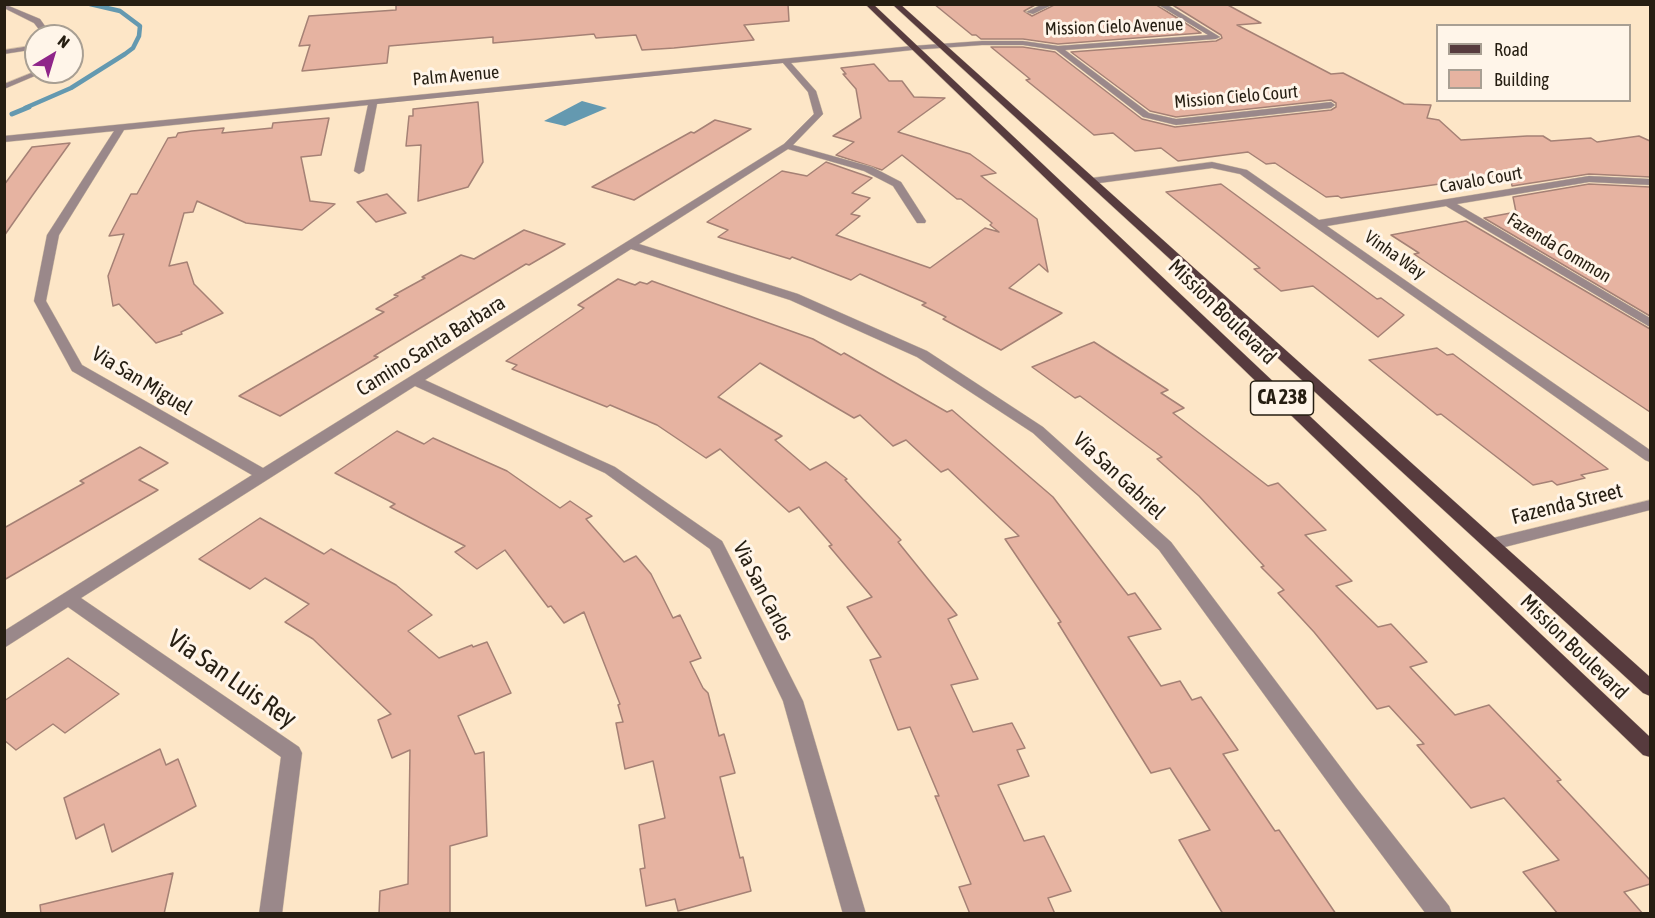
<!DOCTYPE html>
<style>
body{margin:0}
#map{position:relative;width:1655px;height:918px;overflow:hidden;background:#fde6c7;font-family:"Asap Condensed",sans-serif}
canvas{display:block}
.frame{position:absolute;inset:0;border:6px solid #261e12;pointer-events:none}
.legend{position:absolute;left:1436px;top:24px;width:195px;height:78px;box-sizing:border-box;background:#fff5e9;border:2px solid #a89f93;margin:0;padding:8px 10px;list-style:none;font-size:18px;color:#261e12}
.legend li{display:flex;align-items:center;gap:12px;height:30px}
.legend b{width:30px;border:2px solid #a89f93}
.north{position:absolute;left:24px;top:24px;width:60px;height:60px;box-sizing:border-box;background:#fff5e9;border:2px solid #a89f93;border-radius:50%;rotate:38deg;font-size:16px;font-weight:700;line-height:24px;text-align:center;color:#261e12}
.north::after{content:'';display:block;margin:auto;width:21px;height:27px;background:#8f2589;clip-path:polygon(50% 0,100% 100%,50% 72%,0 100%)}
</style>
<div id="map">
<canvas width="1655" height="918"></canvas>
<div class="frame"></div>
<ul class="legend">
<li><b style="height:8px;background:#573b3e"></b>Road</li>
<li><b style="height:16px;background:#e6b3a1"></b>Building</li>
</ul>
<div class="north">N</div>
</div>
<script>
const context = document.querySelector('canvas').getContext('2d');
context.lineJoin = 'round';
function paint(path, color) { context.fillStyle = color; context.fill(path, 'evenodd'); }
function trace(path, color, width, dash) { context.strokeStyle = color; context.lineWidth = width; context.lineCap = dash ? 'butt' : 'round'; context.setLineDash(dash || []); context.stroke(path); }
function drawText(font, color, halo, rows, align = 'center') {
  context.font = font + ' "Asap Condensed",sans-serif'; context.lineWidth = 6; context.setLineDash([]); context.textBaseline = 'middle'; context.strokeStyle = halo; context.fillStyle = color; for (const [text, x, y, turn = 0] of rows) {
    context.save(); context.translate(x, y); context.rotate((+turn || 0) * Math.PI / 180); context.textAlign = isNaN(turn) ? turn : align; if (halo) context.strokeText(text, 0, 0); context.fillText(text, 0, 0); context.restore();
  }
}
paint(new Path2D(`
 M 582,101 L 607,108 L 565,126 L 544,121 Z`), '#6499b0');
trace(new Path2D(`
 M 25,108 L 71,88 L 125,54 L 133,48 L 139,36 L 140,26 L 120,11 L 90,4`), '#6499b0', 4.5);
trace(new Path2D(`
 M 12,114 L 29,107`), '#6499b0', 5);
const building = new Path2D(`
 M 396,4 L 788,4 L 789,21 L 744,25 L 754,40 L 674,48 L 642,50 L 636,35 L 596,38 L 594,34 L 493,43 L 493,37 L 389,46 L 387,63 L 302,71 L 310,45 L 299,46 L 309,16 L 396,10 Z
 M 934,4 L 1037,4 L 1024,11 L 1032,16 L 1056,4 L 1155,4 L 1201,33 L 1058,44 L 1023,39 L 981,39 L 976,35 L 972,35 Z
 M 1171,4 L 1226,4 L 1261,23 L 1237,25 L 1331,74 L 1343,73 L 1404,104 L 1431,105 L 1427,118 L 1439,120 L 1461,140 L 1527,136 L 1543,136 L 1551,141 L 1591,138 L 1597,142 L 1639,136 L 1650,141 L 1650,177 L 1589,174 L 1512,186 L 1510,174 L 1341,198 L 1338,196 L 1326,197 L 1275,163 L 1266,164 L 1248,152 L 1178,161 L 1161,148 L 1135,151 L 1113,133 L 1094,135 L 1026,80 L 1030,79 L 991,47 L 1023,47 L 1055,52 L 1142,119 L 1175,127 L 1331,110 L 1336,107 L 1336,103 L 1331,100 L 1176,117 L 1150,111 L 1071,52 L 1216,41 L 1222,38 L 1221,35 Z
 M 874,64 L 889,81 L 902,81 L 914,97 L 945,98 L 898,132 L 970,154 L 996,173 L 981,176 L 1037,219 L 1048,272 L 1039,264 L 1009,288 L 1062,313 L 1001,350 L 943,319 L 946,317 L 922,305 L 926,303 L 860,274 L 851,280 L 792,257 L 790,259 L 718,237 L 728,230 L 707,222 L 782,171 L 807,176 L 826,162 L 872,178 L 852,193 L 870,198 L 851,214 L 860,216 L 836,235 L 930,268 L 985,228 L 999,232 L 990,225 L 992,223 L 961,199 L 957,199 L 902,155 L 882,170 L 836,155 L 854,142 L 833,136 L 861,118 L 856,89 L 843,74 L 846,74 L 841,68 Z
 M 478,102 L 483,162 L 468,187 L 418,201 L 421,145 L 406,146 L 409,116 L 413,116 L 413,109 Z
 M 329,118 L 321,155 L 301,157 L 310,201 L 335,204 L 302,230 L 246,223 L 197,201 L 193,212 L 184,213 L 169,266 L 187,262 L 194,284 L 223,313 L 181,332 L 182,334 L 156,343 L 119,304 L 113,306 L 108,276 L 124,234 L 109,236 L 131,194 L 137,194 L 168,138 L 176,137 L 178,133 L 192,131 L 224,128 L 222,133 L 272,128 L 273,123 Z
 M 715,120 L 751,129 L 634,200 L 592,187 L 691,132 L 694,133 Z
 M 70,143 L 32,196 L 4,236 L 4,185 L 32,147 Z
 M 1221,184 L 1377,299 L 1381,298 L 1404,315 L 1378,337 L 1313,286 L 1281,291 L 1254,269 L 1260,268 L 1166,192 Z
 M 1589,184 L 1650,187 L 1650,316 L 1484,218 L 1516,212 L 1513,197 Z
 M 387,194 L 406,213 L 376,222 L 357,202 Z
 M 1466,221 L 1650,329 L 1650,412 L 1442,273 L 1414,254 L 1419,253 L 1391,235 Z
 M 524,230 L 565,244 L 529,265 L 526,264 L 374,356 L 378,357 L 280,416 L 239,396 L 384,312 L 376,309 L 398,296 L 394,295 L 425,278 L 422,277 L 461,255 L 474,259 Z
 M 618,279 L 635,285 L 640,282 L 647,284 L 652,281 L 813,339 L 841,355 L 844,353 L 947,412 L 952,410 L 1053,497 L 1128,595 L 1135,593 L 1161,629 L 1128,637 L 1161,686 L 1180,681 L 1192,700 L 1201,697 L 1238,750 L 1223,754 L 1275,831 L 1279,830 L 1336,914 L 1223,914 L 1179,840 L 1210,830 L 1170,768 L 1151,773 L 1058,623 L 1061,622 L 1005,539 L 1019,536 L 948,469 L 941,472 L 906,440 L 893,446 L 860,415 L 854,418 L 760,363 L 718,397 L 782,436 L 775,440 L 810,470 L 826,462 L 847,479 L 845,480 L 901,540 L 898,542 L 957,615 L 948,619 L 978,679 L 951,685 L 973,732 L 1012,723 L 1025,748 L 1017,750 L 1029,776 L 998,785 L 1024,841 L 1044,836 L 1071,891 L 1048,898 L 1055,914 L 970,914 L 959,887 L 971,884 L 935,796 L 939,796 L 910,727 L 898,730 L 870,660 L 881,657 L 847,607 L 872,597 L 829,546 L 832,545 L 799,507 L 789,512 L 720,449 L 706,458 L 657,425 L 610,405 L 607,407 L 512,369 L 517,365 L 506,361 L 584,308 L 578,305 Z
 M 1094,342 L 1168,390 L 1161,393 L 1184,408 L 1173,413 L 1268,486 L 1278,483 L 1326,530 L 1305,535 L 1352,581 L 1336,586 L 1378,627 L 1391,624 L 1427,662 L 1410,667 L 1455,715 L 1489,705 L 1561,780 L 1557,781 L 1650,880 L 1650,884 L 1624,892 L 1643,914 L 1558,914 L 1523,872 L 1559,860 L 1504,798 L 1471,808 L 1417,745 L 1424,744 L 1389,706 L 1377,709 L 1314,632 L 1278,593 L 1284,590 L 1261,567 L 1264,566 L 1199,496 L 1157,459 L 1162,457 L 1080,396 L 1075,398 L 1032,367 Z
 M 1437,348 L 1447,355 L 1453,354 L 1608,469 L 1581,475 L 1585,478 L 1557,485 L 1552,481 L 1533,485 L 1441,414 L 1437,415 L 1369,360 Z
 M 397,431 L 424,444 L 433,438 L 507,471 L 560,508 L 570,501 L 592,516 L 586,519 L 624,562 L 636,556 L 651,574 L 673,618 L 680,615 L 701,658 L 690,662 L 703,688 L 708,693 L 719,736 L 724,734 L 735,773 L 720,777 L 740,858 L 743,857 L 751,891 L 678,911 L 675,899 L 646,906 L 640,869 L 645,868 L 639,825 L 665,818 L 653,761 L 625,769 L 616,723 L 623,722 L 618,705 L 620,704 L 584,612 L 564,623 L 551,606 L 548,607 L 505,550 L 477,569 L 455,552 L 465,546 L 390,507 L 395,504 L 335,473 Z
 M 140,447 L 168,463 L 139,480 L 158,490 L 4,580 L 4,528 L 84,483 L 80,481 Z
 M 260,518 L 324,554 L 331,549 L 396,585 L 432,615 L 408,631 L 439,658 L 472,645 L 473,647 L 487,642 L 511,693 L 458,716 L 475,754 L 484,752 L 487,836 L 450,846 L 450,914 L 379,914 L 380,891 L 408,884 L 410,750 L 392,758 L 378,720 L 391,714 L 313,639 L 285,622 L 309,604 L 265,578 L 250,589 L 199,559 Z
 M 68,658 L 119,694 L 65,733 L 53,724 L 16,750 L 4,740 L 4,701 Z
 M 160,749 L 166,765 L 178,759 L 196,806 L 112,852 L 104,824 L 76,839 L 64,798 Z
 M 173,873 L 164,914 L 41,914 L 40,905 Z`);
paint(building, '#e6b3a1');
trace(building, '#a58175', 1.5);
const minor = new Path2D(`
 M 4,4 L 40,19 L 52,36 L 44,36 L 34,23 L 4,8 Z
 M 1043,4 L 1054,4 L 1033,14 L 1026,12 Z
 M 1157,4 L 1166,4 L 1220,37 L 1216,39 L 1065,50 L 1149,113 L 1176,119 L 1331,102 L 1335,105 L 1331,108 L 1176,125 L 1143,117 L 1056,50 L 1023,45 L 982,45 L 912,50 L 791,63 L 816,91 L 823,114 L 793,145 L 872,167 L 901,182 L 926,221 L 925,223 L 917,223 L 893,186 L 864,171 L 788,149 L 639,244 L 798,294 L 927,351 L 1043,427 L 1171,542 L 1357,789 L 1449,906 L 1452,914 L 1426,914 L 1343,803 L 1159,550 L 1033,433 L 917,357 L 790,300 L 631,249 L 425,380 L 615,467 L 722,541 L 803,701 L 866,914 L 843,914 L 783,701 L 710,549 L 605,473 L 415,386 L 81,598 L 299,747 L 302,753 L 282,914 L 259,914 L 281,757 L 68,607 L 4,648 L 4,631 L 252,475 L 72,371 L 34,301 L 47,235 L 114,131 L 4,142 L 4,136 L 912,46 L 982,41 L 1023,41 L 1058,46 L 1208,35 ZM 783,63 L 808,92 L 814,114 L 784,144 L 263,468 L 82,365 L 46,301 L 59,235 L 124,130 L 368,105 L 354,171 L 359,174 L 364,171 L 377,104 Z
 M 36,45 L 36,49 L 4,54 L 4,50 Z
 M 36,71 L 44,72 L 4,89 L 4,84 Z
 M 1212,162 L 1247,170 L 1319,220 L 1589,176 L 1650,179 L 1650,185 L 1589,182 L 1457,204 L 1650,318 L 1650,327 L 1446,206 L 1327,226 L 1650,450 L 1650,462 L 1645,460 L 1240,174 L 1212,168 L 1092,184 L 1087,181 L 1092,178 Z
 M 1650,500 L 1650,510 L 1493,550 L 1487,548 L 1485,544 L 1487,540 L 1493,538 Z`);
const major = new Path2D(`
 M 865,4 L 873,4 L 1650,737 L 1650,757 L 1643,755 Z
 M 892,4 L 900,4 L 1650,677 L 1650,696 L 1643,693 Z`);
trace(minor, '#d6c2a6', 1);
trace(major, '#d6c2a6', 1);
paint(minor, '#9a888a');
paint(major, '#573b3e');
drawText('18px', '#261e12', '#fff5e9', [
 ["Mission Cielo Avenue",1114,27,-2],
 ["Palm Avenue",456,76,-5],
 ["Mission Cielo Court",1236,97,-5],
 ["Cavalo Court",1481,180,-10],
 ["Fazenda Common",1559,248,31],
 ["Vinha Way",1395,255,35]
]);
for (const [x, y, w] of [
 [1282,398,63]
]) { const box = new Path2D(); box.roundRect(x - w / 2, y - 17, w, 34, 4.5); context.fillStyle = '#fff5e9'; context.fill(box); trace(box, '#261e12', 1.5); }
drawText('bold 20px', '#261e12', null, [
 ["CA 238",1282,398]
]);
drawText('21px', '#261e12', '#fff5e9', [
 ["Mission Boulevard",1222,312,44],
 ["Camino Santa Barbara",431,346,-32],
 ["Via San Miguel",142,381,31],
 ["Via San Gabriel",1119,476,43],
 ["Fazenda Street",1567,504,-14],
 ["Via San Carlos",763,591,63],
 ["Mission Boulevard",1574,647,44]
]);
drawText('26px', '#261e12', '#fff5e9', [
 ["Via San Luis Rey",232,679,35]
]);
</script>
